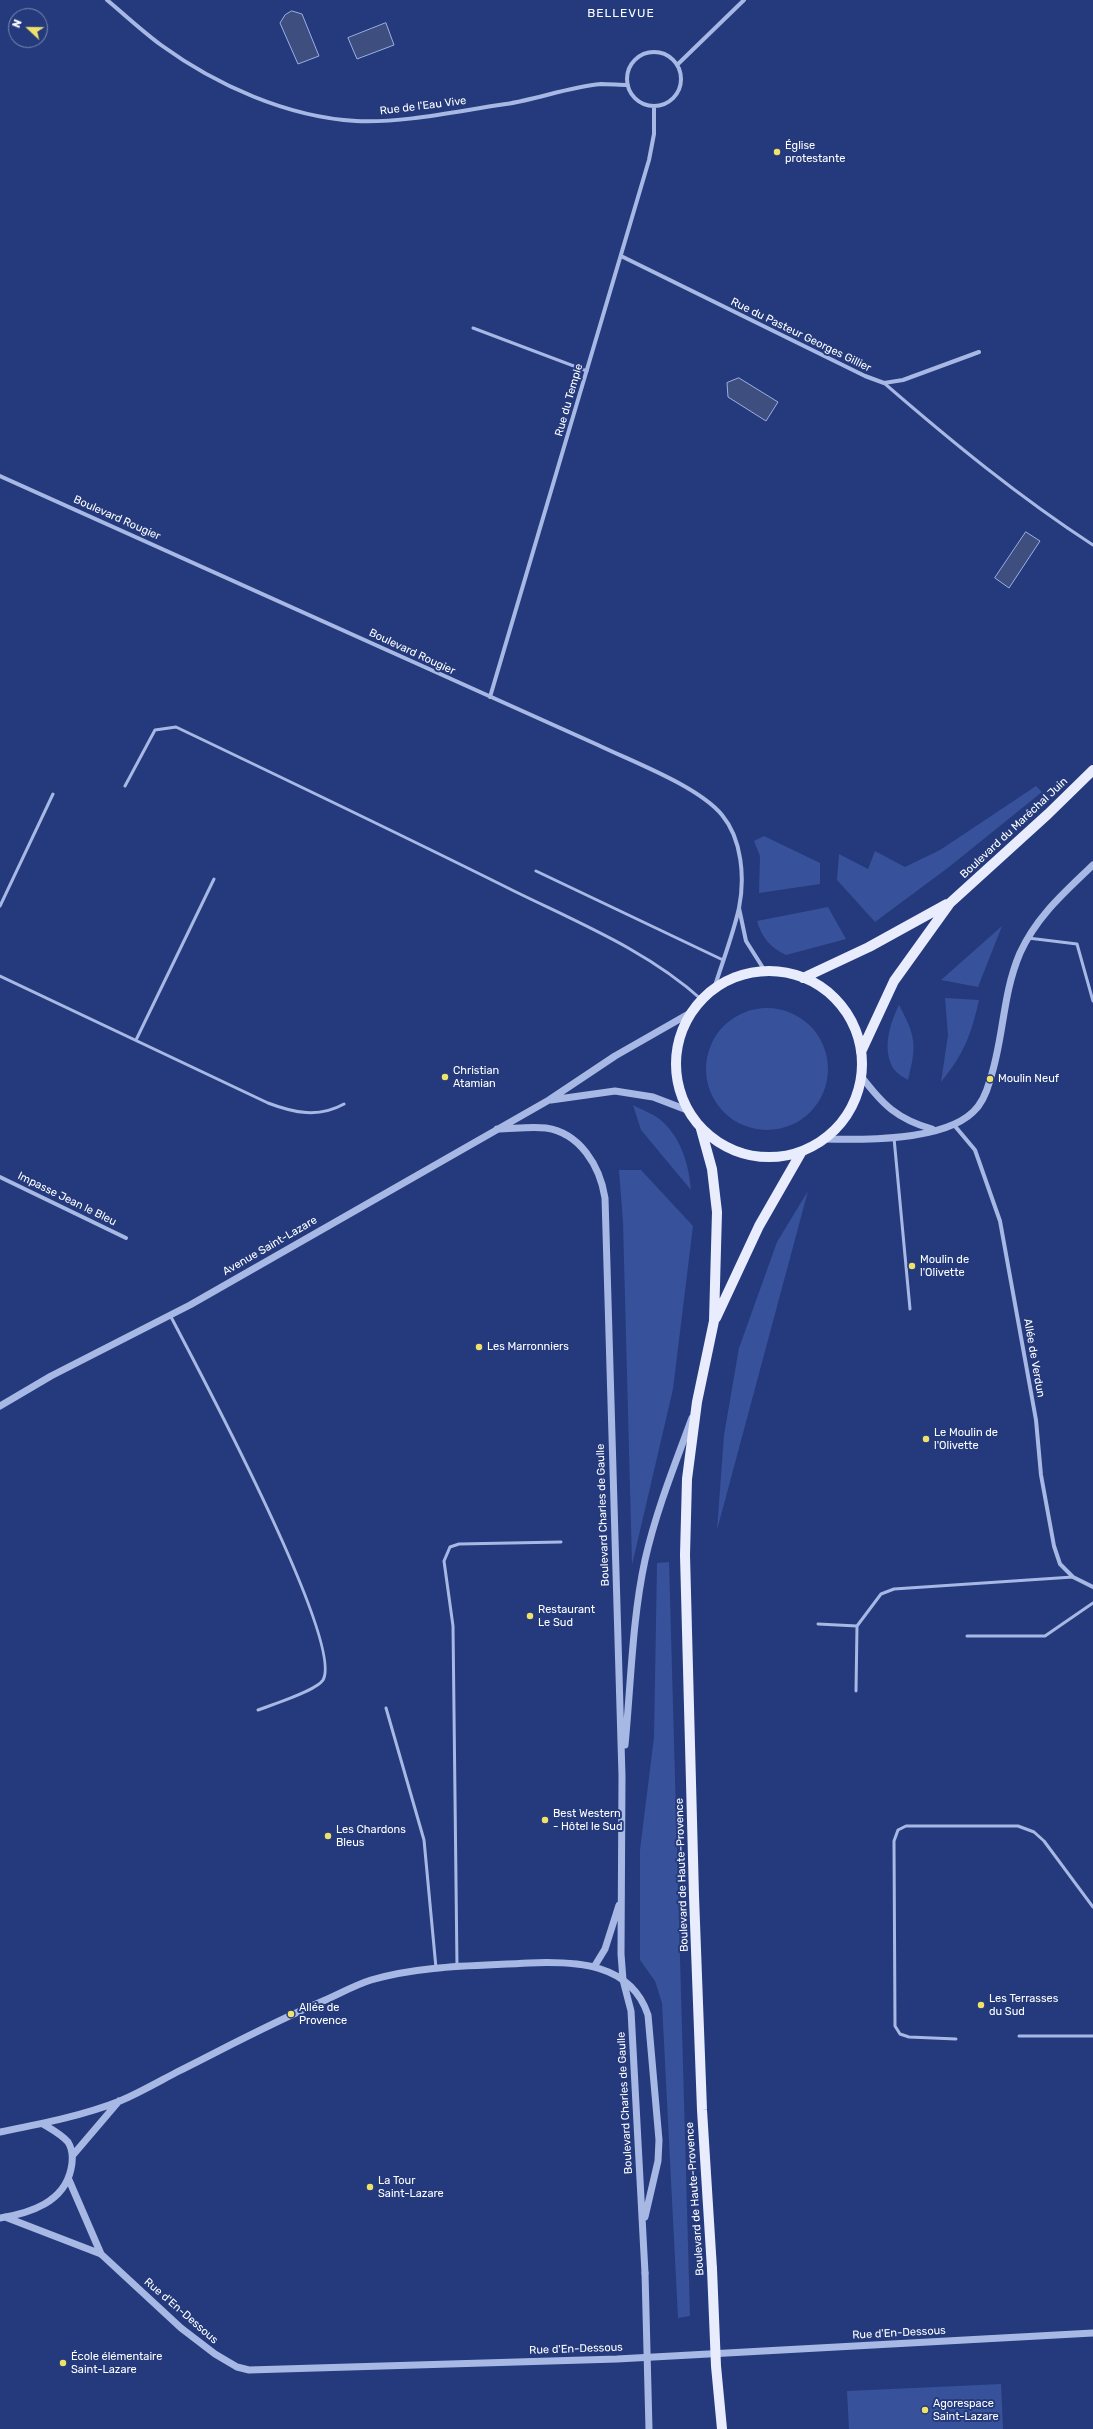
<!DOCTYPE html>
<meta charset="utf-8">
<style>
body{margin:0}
#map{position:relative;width:1093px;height:2429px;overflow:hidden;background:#243a7c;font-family:Rubik,sans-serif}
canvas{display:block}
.north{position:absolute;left:8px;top:8px;width:40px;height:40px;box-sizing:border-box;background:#243a7c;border:1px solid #7c89b0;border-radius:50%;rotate:292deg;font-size:11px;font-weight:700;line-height:16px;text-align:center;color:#fff}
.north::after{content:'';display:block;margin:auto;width:14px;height:18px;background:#efe26b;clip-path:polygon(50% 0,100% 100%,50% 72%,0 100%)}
</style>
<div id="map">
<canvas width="1093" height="2429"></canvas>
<div class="north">N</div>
</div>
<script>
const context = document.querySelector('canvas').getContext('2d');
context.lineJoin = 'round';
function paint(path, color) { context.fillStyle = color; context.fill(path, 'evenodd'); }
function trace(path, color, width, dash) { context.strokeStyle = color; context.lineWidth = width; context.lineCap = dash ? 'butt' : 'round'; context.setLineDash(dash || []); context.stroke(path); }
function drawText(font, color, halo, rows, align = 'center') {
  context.font = font + ' Rubik,sans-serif'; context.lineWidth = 4; context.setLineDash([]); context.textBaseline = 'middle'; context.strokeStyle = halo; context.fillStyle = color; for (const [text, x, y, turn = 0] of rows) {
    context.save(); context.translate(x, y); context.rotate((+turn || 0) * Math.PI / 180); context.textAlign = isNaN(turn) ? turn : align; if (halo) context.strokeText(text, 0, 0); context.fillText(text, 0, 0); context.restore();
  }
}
paint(new Path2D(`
 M 1036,786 L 1042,792 L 949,867 L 875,922 L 837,880 L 839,854 L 868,869 L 875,851 L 905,867 L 940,850 Z
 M 764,836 L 820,863 L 820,884 L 759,893 L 760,856 L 754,841 Z
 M 828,907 L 846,939 L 786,955 C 770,947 762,938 757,921 Z
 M 1002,926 L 978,987 L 941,980 Z
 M 945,998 L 979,1000 C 971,1035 964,1054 941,1082 L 948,1035 Z
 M 899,1005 C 916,1037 917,1045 908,1080 C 903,1077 896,1073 893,1068 C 882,1049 890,1023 899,1005 Z
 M706 1069a61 61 0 1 1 122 0a61 61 0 1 1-122 0Z
 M 633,1105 C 642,1110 656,1115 663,1122 C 682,1140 689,1166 691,1190 L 641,1130 Z
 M 619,1170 L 641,1170 L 693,1226 L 673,1389 L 632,1565 L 623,1222 Z
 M 808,1191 L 717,1530 L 724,1435 L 739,1348 L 777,1242 Z
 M 669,1562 L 690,2316 L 678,2318 L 662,2003 L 655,1981 L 640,1960 L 640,1850 L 654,1737 L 657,1563 Z
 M 1001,2384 L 1003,2429 L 849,2429 L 847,2391 Z`), '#37519a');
const water = new Path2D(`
 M 292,11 L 302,14 L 319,56 L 298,64 L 280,23 L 285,15 Z
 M 386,23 L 394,45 L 357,59 L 348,38 Z
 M 739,378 L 778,402 L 766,421 L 728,397 L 727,383 Z
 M 1026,532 L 1040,541 L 1009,588 L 995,578 Z`);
paint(water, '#3d4e7f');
trace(water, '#9cb0e6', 1);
trace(new Path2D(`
 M 473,328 L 587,371
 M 884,383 C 951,441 1019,497 1093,545
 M 125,786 L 155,730 L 176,727 C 289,781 402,835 514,891 C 579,923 648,951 702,1000
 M 536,871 L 723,960
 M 0,906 L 53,794
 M 1028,938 L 1077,944 L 1093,1001
 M 0,976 L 268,1103 C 294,1113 319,1118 344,1104
 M 136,1040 L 214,879
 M 894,1138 L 910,1309
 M 170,1315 C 195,1363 345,1642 323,1680 C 316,1691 271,1705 258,1710
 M 818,1624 L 857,1626
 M 967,1636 L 1045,1636 L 1093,1603
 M 856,1691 L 857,1626 L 881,1594 L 894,1589 L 1073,1577
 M 386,1708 L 424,1840 L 436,1968
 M 457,1967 L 453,1626 L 444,1561 L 450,1547 L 459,1544 L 561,1542
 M 1019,2036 L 1093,2036
 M 956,2039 L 909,2037 L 900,2034 L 895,2026 L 894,1841 L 898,1830 L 906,1826 L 1018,1826 L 1034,1832 L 1044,1841 L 1093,1907`), '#a8b8e5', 3);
trace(new Path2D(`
 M 107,0 C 125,15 142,31 161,45 C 216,85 287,117 356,121 C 406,123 457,111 506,104 C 538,99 569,87 601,84 C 610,84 620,85 628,85
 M627 79a27 27 0 1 1 54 0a27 27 0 1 1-54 0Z
 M 677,65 L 744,0
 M 621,256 L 865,376 L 884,383 L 903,380 L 979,352
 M 0,476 L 598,745 C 633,762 698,786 722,815 C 742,839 745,878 739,908 C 733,935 722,963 714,989
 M 490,697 L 649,160 L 654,134 L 654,106
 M 739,908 L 746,941 L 765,971
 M 954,1125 L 975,1150 L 1000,1221 L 1036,1420 L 1041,1475 L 1054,1546 L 1060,1564 L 1073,1577 L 1093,1587
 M 0,1177 L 126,1238`), '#a8b8e5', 4);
trace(new Path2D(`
 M 861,1076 C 883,1105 897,1119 932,1129
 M 551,1100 L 615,1091 L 653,1097 L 687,1110
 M 497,1129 C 512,1129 530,1126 546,1128 C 580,1133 600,1166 605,1198 L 622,1776 L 621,1954 L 623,1980 L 631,2011 L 645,2273
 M 824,1139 C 864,1140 943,1141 973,1112 C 982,1104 987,1091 990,1080 C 1004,1038 1002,995 1020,953 C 1037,916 1064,893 1093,865
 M 0,1406 L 51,1376 L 190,1305 L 549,1100 L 615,1056 L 692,1012
 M 625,1745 C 631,1684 632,1620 645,1560 C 656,1511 675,1464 692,1418
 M 594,1967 L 605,1949 L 619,1905
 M 0,2132 C 40,2124 82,2116 120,2101 C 139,2093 158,2082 177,2072 C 225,2048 273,2022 323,2001 C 339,1994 355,1985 371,1980 C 422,1965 477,1966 529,1963 C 576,1961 631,1963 648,2015 L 659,2140 L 658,2161 L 645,2217
 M 73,2155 L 119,2101
 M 69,2180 L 101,2254
 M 5,2217 L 101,2254 L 181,2328 L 215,2354 L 237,2367 L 249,2370 L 617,2359 L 1093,2333
 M 0,2218 C 31,2213 64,2202 71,2169 C 73,2160 73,2150 68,2142 C 61,2134 51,2129 43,2124`), '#a8b8e5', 7);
trace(new Path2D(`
 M676 1064a93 93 0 1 1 186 0a93 93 0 1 1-186 0Z
 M 803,978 L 869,947 L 947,904
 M 861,1052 L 894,981 L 950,903 L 1048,814 L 1093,770
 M 701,1129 L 712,1169 L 717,1212 L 714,1321 L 697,1402 L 687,1479 L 685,1555 L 694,1896 L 702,2110 L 712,2269
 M 716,1318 L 759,1226 L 802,1151`), '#e8ecfd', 10);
trace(new Path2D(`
 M 645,2273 L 649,2429`), '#a8b8e5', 7);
trace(new Path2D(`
 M 712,2269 L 716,2366 L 722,2429`), '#e8ecfd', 10);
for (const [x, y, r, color] of [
 [777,152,4,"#efe26b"],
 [445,1077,4,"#efe26b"],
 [990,1079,4,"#efe26b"],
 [912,1266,4,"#efe26b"],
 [479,1347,4,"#efe26b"],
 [926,1439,4,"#efe26b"],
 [530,1616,4,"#efe26b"],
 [545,1820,4,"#efe26b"],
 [328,1836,4,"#efe26b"],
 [981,2005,4,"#efe26b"],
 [291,2014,4,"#efe26b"],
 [370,2187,4,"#efe26b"],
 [63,2363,4,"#efe26b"],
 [925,2410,4,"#efe26b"]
]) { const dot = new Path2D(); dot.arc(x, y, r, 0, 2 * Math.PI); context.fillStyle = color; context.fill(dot); trace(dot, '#243a7c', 1.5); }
drawText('11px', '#fff', '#243a7c', [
 ["Rue de l'Eau Vive",423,106,-7],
 ["Rue du Pasteur Georges Gillier",801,335,26],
 ["Rue du Temple",569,400,-74],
 ["Boulevard Rougier",117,518,24],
 ["Boulevard Rougier",412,652,25],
 ["Boulevard du Maréchal Juin",1014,828,-43],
 ["Impasse Jean le Bleu",67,1199,26],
 ["Avenue Saint-Lazare",270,1246,-30],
 ["Allée de Verdun",1034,1358,80],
 ["Boulevard Charles de Gaulle",603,1515,-92],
 ["Boulevard de Haute-Provence",682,1875,-92],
 ["Boulevard Charles de Gaulle",625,2103,-93],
 ["Boulevard de Haute-Provence",695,2199,-94],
 ["Rue d'En-Dessous",181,2311,41],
 ["Rue d'En-Dessous",899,2333,-3],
 ["Rue d'En-Dessous",576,2349,-2]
]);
drawText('11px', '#fff', '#243a7c', [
 ["Église",785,146],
 ["protestante",785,159],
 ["Christian",453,1071],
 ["Atamian",453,1084],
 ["Moulin Neuf",998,1079],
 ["Moulin de",920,1260],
 ["l'Olivette",920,1273],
 ["Les Marronniers",487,1347],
 ["Le Moulin de",934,1433],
 ["l'Olivette",934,1446],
 ["Restaurant",538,1610],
 ["Le Sud",538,1623],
 ["Best Western",553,1814],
 ["- Hôtel le Sud",553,1827],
 ["Les Chardons",336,1830],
 ["Bleus",336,1843],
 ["Les Terrasses",989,1999],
 ["du Sud",989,2012],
 ["Allée de",299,2008],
 ["Provence",299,2021],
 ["La Tour",378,2181],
 ["Saint-Lazare",378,2194],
 ["École élémentaire",71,2357],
 ["Saint-Lazare",71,2370],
 ["Agorespace",933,2404],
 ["Saint-Lazare",933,2417]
], 'left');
context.letterSpacing = '1px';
drawText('12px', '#fff', '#243a7c', [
 ["BELLEVUE",621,14]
]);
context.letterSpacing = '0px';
</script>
